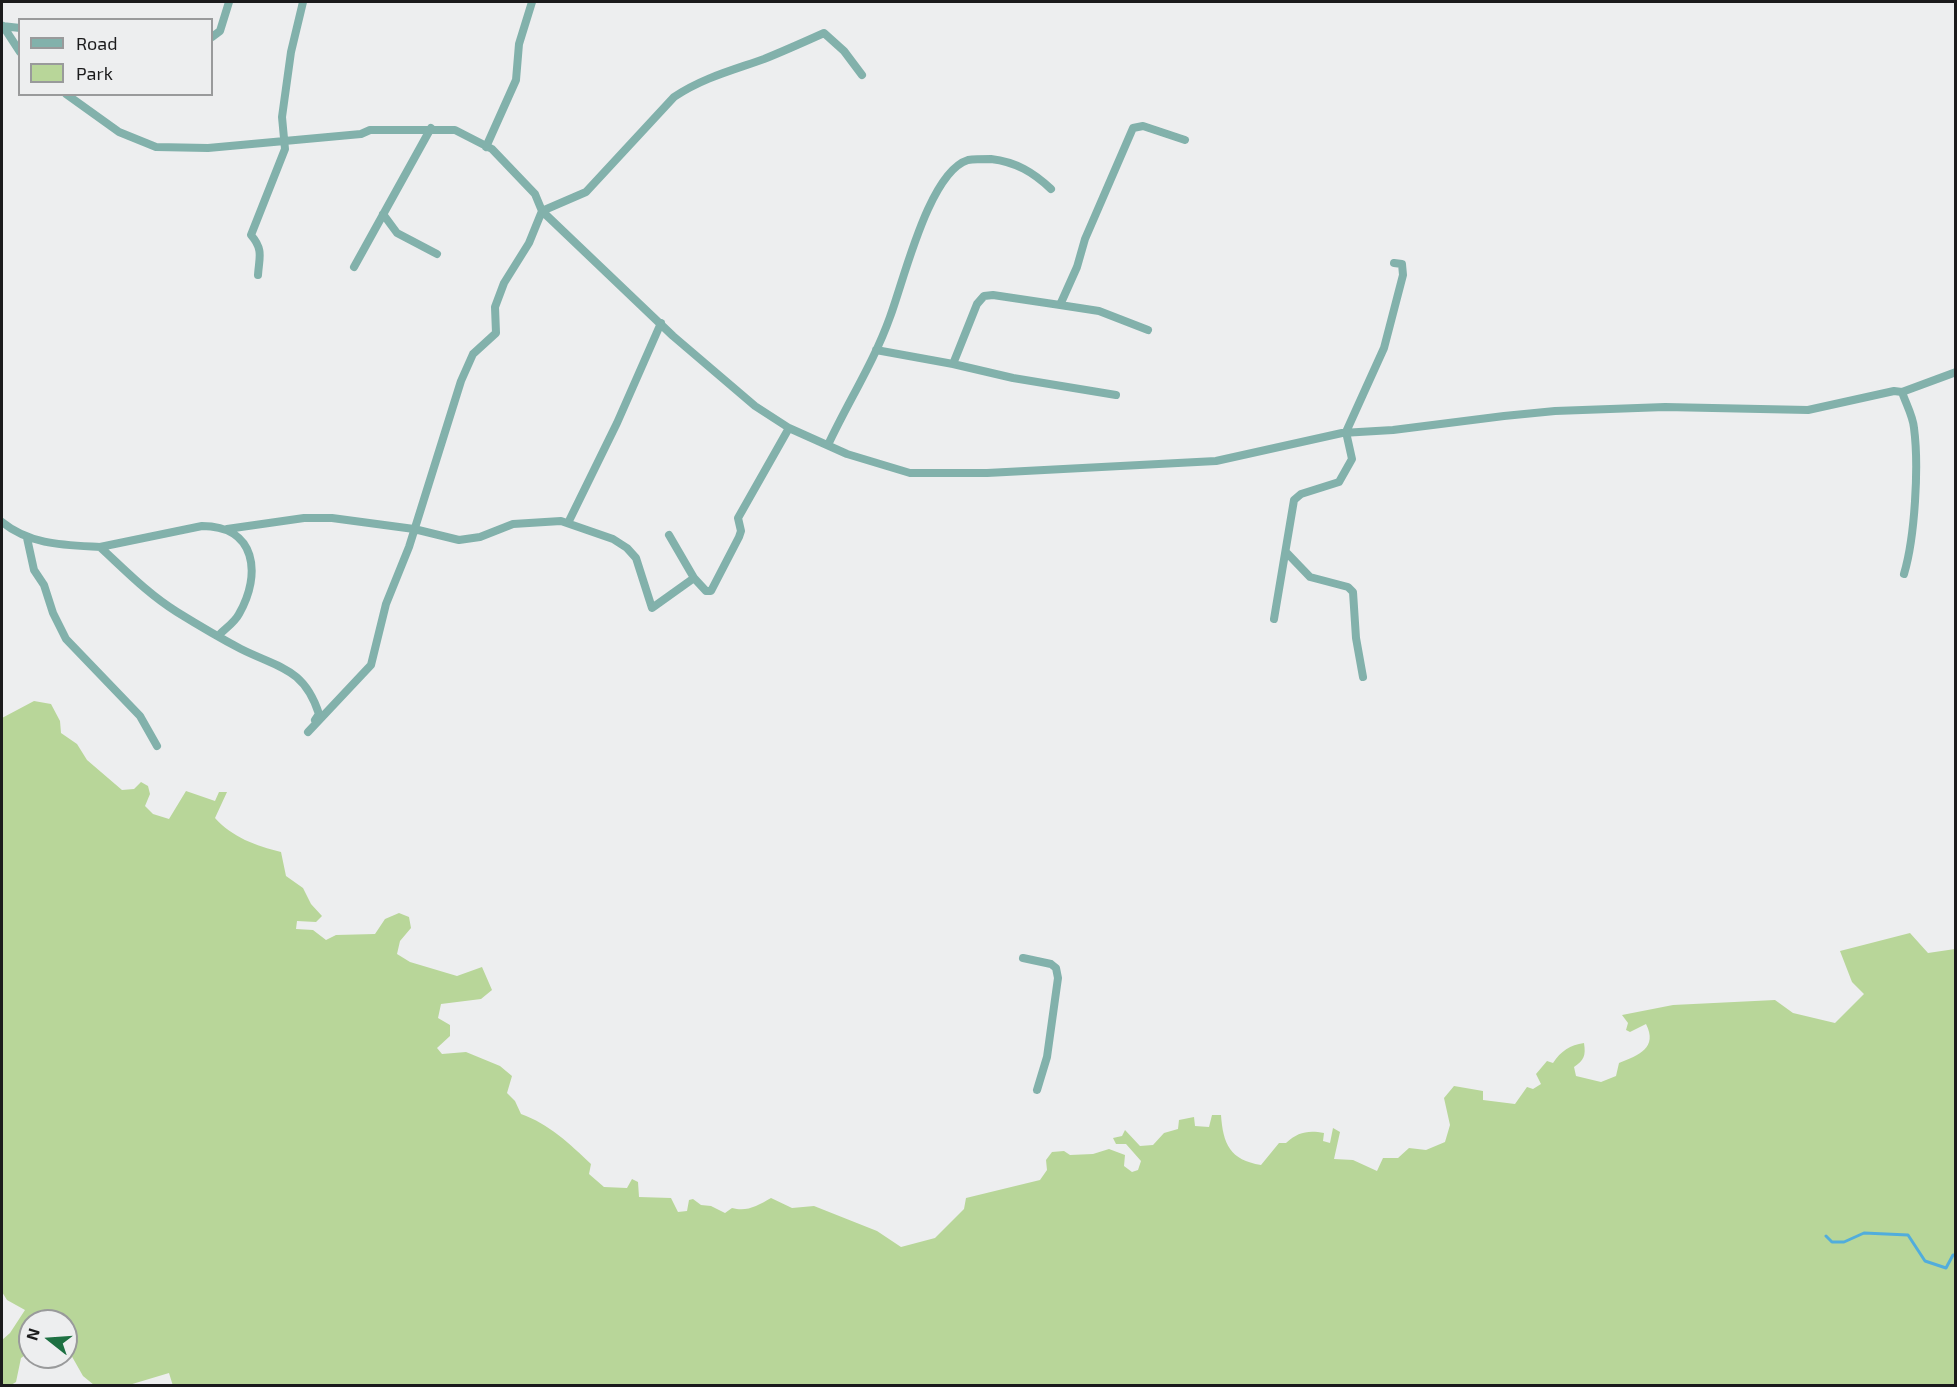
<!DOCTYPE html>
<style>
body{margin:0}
#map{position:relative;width:1957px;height:1387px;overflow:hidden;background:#edeeef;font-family:"Exo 2",sans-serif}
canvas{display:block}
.frame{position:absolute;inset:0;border:3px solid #1b1b1c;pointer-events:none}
.legend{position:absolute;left:18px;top:18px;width:195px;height:78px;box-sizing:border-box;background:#edeeef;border:2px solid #999a9b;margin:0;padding:8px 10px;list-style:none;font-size:18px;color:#1b1b1c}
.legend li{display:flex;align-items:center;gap:12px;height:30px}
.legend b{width:30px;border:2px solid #999a9b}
.north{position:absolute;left:18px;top:1309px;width:60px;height:60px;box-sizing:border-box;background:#edeeef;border:2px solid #999a9b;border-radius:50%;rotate:287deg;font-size:16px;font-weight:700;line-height:24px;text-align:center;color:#1b1b1c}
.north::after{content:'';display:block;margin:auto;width:21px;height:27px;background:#1d7042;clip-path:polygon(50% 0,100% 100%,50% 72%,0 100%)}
</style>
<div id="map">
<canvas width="1957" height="1387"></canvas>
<div class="frame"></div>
<ul class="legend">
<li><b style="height:8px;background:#82b1ab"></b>Road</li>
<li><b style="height:16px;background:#b8d699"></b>Park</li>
</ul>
<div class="north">N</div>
</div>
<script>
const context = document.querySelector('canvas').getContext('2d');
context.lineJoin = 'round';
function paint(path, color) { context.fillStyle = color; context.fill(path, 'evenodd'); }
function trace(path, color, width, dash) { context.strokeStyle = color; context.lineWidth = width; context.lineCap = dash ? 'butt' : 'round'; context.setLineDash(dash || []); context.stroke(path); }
paint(new Path2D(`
 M 34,701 L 51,704 L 60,721 L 61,733 L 77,744 L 87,760 L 122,790 L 134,789 L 141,782 L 148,786 L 150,794 L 145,806 L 153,814 L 169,819 L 186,791 L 215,801 L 219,792 L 227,792 L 215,818 C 232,837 256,846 281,852 L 286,876 L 303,888 L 311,904 L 322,916 L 316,922 L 297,921 L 296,929 L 313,930 L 326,940 L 336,935 L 375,934 L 385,919 L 399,913 L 409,917 L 411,928 L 400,941 L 397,954 L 410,962 L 457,976 L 482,967 L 492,990 L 481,999 L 441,1004 L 438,1018 L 450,1025 L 450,1036 L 437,1048 L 442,1054 L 466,1052 L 500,1066 L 512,1076 L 507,1093 L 515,1101 L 521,1114 C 549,1124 570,1144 591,1164 L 589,1174 L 604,1187 L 627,1188 L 632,1179 L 638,1182 L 639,1197 L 671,1198 L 678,1212 L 687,1211 L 689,1200 L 693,1199 L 701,1205 L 711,1206 L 725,1213 L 732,1208 C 747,1212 757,1206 771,1198 L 792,1208 L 814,1206 L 877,1231 L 901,1247 L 935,1238 L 964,1209 L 966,1198 L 1040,1180 L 1047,1170 L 1046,1160 L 1052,1152 L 1064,1151 L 1070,1155 L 1093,1154 L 1109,1149 L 1125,1155 L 1124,1166 L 1132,1172 L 1138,1170 L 1141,1161 L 1126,1144 L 1116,1144 L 1113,1138 L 1122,1136 L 1125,1130 L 1140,1146 L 1153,1145 L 1164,1133 L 1178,1129 L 1179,1120 L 1194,1117 L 1195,1126 L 1209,1127 L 1212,1115 L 1221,1115 C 1223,1144 1230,1160 1261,1165 L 1279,1143 L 1286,1143 C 1298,1132 1308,1130 1324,1133 L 1323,1141 L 1330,1143 L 1333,1128 L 1340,1132 L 1334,1159 L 1353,1160 L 1377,1171 L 1383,1158 L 1398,1158 L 1409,1148 L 1426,1150 L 1445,1142 L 1450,1125 L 1444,1098 L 1454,1086 L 1483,1091 L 1483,1100 L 1515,1104 L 1527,1087 L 1533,1089 L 1541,1084 L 1536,1074 L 1547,1061 L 1553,1063 C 1561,1051 1570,1045 1584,1043 C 1586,1056 1584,1060 1574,1067 L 1576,1076 L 1601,1082 L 1616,1076 L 1619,1063 C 1639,1055 1658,1048 1646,1024 L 1630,1032 L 1626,1030 L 1628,1023 L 1622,1015 L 1673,1005 L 1775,1000 L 1793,1013 L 1835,1023 L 1864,994 L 1852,982 L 1840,951 L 1910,933 L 1928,953 L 1955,949 L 1955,1385 L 173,1386 L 169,1373 L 129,1385 L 94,1385 L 83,1376 L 66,1346 L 66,1321 L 30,1321 L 30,1352 L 21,1358 L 16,1382 L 11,1385 L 2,1385 L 2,1340 L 10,1333 L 25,1310 L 7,1300 L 2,1292 L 2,718 Z`), '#b8d699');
trace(new Path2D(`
 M 1826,1236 L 1832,1242 L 1844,1242 L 1864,1233 L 1908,1235 L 1925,1261 L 1946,1268 L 1953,1255 L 1956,1255`), '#51addc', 3);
trace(new Path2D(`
 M 2,26 L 20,28
 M 3,26 L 20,52
 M 212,37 L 220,31 L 229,2
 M 66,94 L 119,132 L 156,147 L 208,148 L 361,134 L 370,130 L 455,130 L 492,149 L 535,194 L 542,211 L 673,336 L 755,406 L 789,428 L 847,454 L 910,473 L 987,473 L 1216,461 L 1342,433 L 1393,430 L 1504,416 L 1555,411 L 1665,407 L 1808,410 L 1894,391 L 1902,392 L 1956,372
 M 486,147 L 516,80 L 519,44 L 532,2
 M 383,214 L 397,233 L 437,254
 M 354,267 L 431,128
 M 258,275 C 259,258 264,250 251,235 L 285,149 L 282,117 L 291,52 L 303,2
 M 1060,305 L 1099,311 L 1148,330
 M 876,350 L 953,364 L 977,304 L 984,296 L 993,295 L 1060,305 L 1077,267 L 1085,239 L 1133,128 L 1143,126 L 1185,140
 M 953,364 L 1013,378 L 1116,395
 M 1902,392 C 1906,404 1913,416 1914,428 C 1919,466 1915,537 1904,574
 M 828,445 C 848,402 874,362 890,317 C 904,280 929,172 968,160 C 975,159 984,159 991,159 C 1016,162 1033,172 1051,189
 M 2,522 C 30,545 65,545 100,547 C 125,570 148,594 177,612 C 198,625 220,638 241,649 C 279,668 304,668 319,714 L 315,720
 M 568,523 L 617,423 L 661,323
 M 227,529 L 304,518 L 332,518 L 414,529 L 459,540 L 480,537 L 513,524 L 561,521 L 613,539 L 627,548 L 636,558 L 652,608 L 694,578
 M 669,535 L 694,578 L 706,591 L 711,591 L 739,537 L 741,531 L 738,518 L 789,428
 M 27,538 L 34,570 L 44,585 L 53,613 L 66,639 L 140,716 L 157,746
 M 100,547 L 202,526 C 256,526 262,574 239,614 C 235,622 226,628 219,635
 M 1286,552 L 1310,577 L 1348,587 L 1353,592 L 1356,638 L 1363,677
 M 1274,619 L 1294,500 L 1301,494 L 1339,482 L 1352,459 L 1346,432 L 1384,348 L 1403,275 L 1402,264 L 1394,263
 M 308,732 L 371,665 L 386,604 L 409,547 L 461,381 L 473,354 L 496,333 L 495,307 L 504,283 L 529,243 L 542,211 L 586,192 L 674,97 C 702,78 733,70 764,59 C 784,51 804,42 824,33 L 844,51 L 862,75
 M 1023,958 L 1051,964 L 1056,968 L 1058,978 L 1047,1057 L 1037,1090`), '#82b1ab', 8);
</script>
